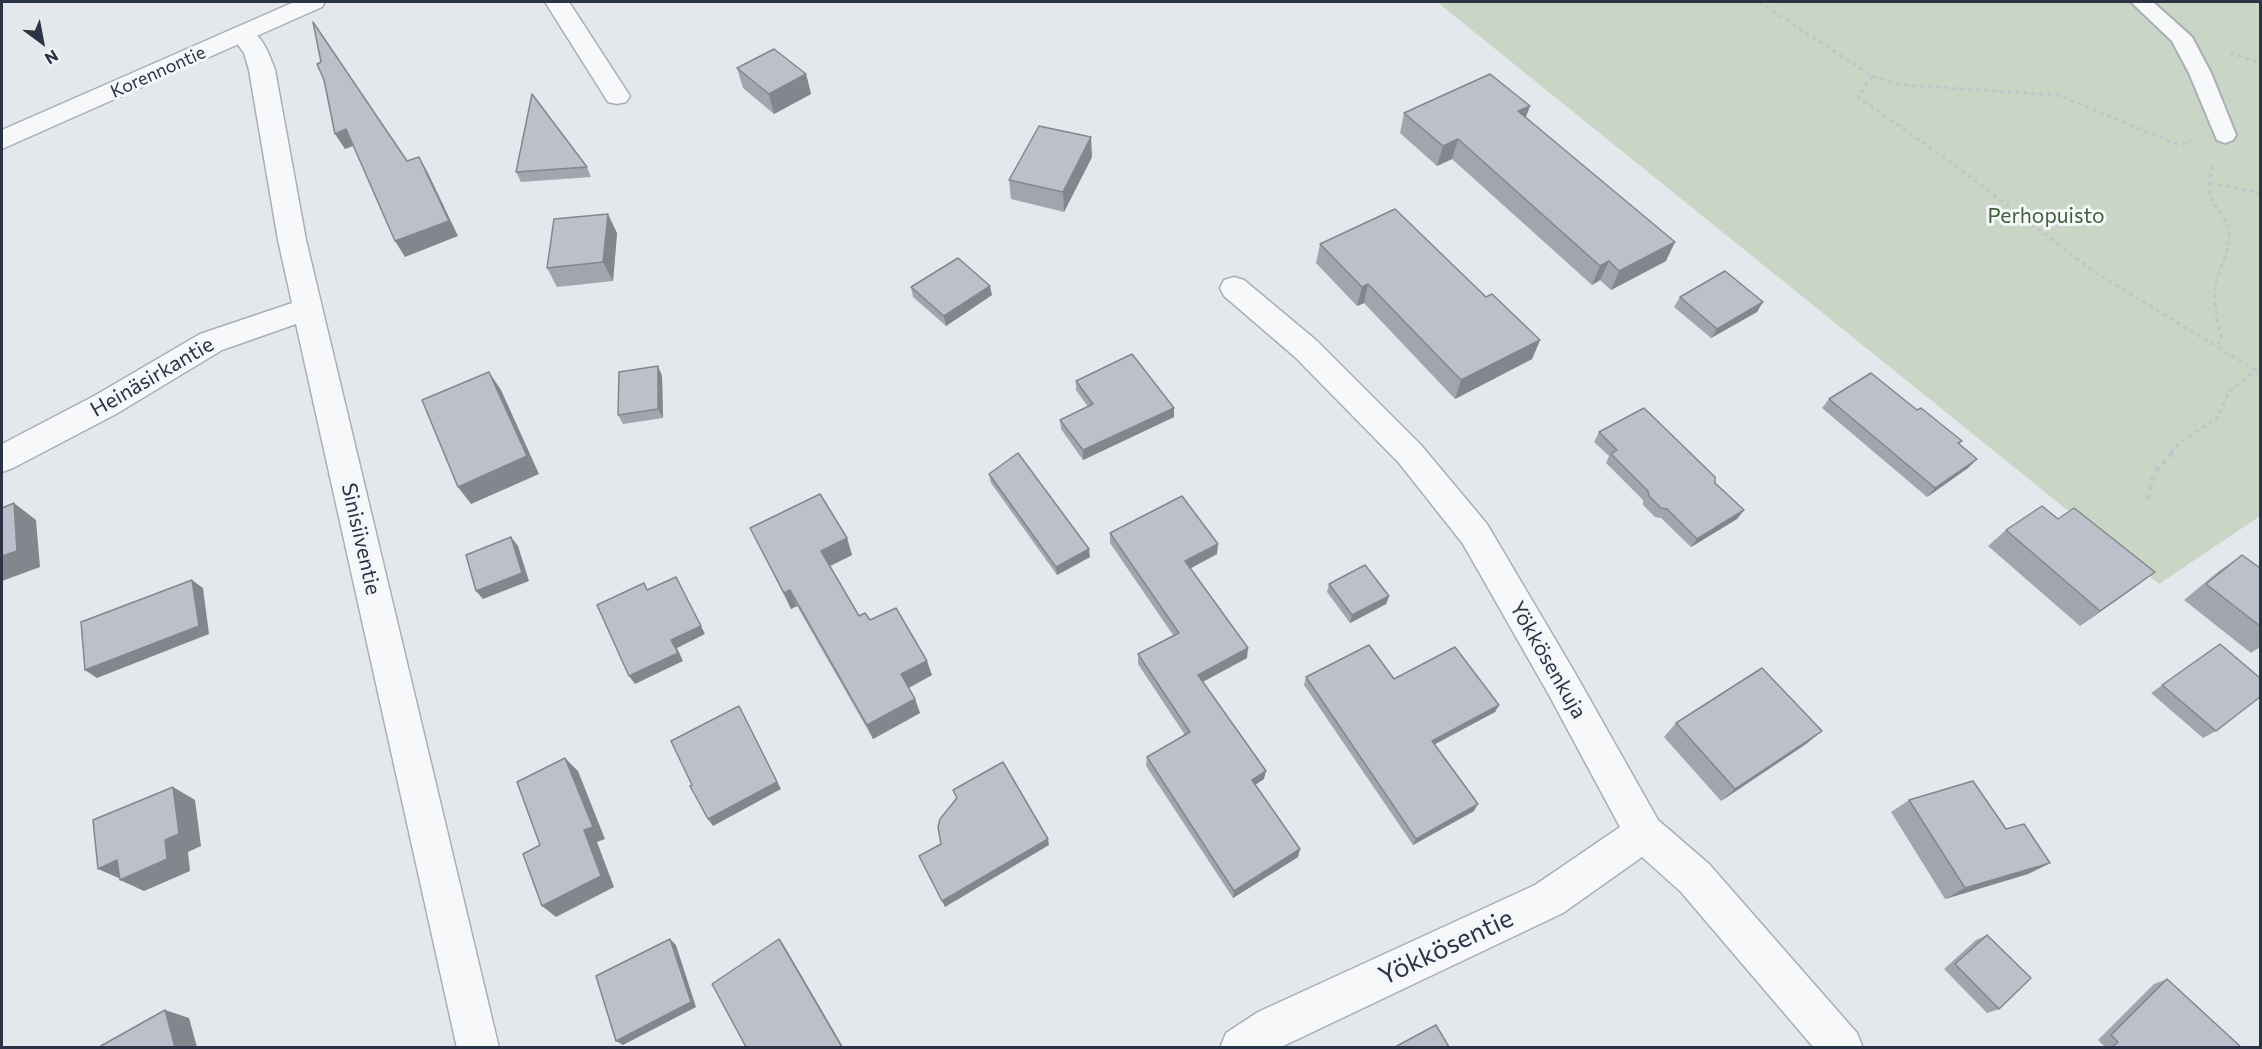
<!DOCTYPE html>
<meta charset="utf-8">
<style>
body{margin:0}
#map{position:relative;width:2262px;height:1049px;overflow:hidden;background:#e4e7ec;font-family:Commissioner,sans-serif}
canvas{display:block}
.frame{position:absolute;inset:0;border:3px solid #2b3445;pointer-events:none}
.north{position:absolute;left:12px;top:12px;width:60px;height:60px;-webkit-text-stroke:4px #f4f6f9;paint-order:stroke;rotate:148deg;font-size:16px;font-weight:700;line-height:24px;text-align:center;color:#2b3445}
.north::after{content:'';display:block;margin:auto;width:21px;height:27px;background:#2b3445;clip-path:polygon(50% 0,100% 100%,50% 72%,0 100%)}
</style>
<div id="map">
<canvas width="2262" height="1049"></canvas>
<div class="frame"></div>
<div class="north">N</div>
</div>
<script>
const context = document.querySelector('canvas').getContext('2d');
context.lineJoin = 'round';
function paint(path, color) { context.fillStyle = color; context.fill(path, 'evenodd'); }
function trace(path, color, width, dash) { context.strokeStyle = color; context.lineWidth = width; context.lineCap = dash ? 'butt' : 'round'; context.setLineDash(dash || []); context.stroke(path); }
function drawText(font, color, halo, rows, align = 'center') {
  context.font = font + ' Commissioner,sans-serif'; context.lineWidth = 6; context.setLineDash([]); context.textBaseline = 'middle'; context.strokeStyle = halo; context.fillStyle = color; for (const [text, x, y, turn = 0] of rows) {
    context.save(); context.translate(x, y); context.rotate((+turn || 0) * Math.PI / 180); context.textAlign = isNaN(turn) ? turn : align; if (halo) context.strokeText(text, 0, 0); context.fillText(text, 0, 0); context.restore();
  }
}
paint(new Path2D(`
 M 1437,2 L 2260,2 L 2260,516 L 2159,584 Z`), '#c9d6c5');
const service = new Path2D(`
 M 2131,2 L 2153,2 L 2192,37 L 2211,73 L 2236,135 L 2233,140 L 2225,143 L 2217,140 L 2189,73 L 2172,41 Z`);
const minor = new Path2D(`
 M 545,2 L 569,2 L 630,96 L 626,102 L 617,104 L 608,102 Z
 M 242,26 C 261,31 269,53 275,70 L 306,240 L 499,1048 L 457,1048 L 296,324 L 222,350 L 116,414 L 13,468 L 2,472 L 2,444 L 94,396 L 200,334 L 292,303 L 278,240 L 249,70 L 244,53 L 230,34 L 233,29 Z
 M 1234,277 L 1244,280 L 1317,341 L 1421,445 L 1487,524 L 1575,673 L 1658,820 L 1709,864 L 1857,1033 L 1863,1048 L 1814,1048 L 1681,892 L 1642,857 L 1563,913 L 1279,1048 L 1220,1048 L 1226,1033 L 1258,1012 L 1535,885 L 1620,827 L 1549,695 L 1463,544 L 1399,463 L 1295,357 L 1224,296 L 1220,288 L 1224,280 Z`);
const tertiary = new Path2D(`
 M 294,2 L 325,2 L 322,7 L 2,149 L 2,130 Z`);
trace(service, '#a9aeb7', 4);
trace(minor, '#a9aeb7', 3);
trace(tertiary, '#a9aeb7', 3);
trace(new Path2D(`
 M 1759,2 L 1872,76 L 1903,85 L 2058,95 L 2176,144 L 2185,144 L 2191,140
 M 2230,53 L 2260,63
 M 1872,76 L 1858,97 L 1956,166 L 2093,271 L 2260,373
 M 2213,166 C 2199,206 2227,207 2229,235 C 2230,249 2222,262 2218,275 C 2212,296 2216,318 2222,339 L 2218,345
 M 2210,183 L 2260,193
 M 2171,453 L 2181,442 L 2217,418 L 2230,390 L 2257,370`), '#c2c5cb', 3, [4, 4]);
trace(new Path2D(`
 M 2148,500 L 2154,473 L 2173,452`), '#c2c5cb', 4.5, [5, 5]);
paint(service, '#f7f8fa');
paint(minor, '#f7f8fa');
paint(tertiary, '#f7f8fa');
paint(new Path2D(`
 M 737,68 L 806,74 L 811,94 L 774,114 L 743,88 Z
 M 1404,113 L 1526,117 L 1666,261 L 1611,290 L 1600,280 L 1592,285 L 1452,159 L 1437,166 L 1400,133 Z
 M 1092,157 L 1064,212 L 1011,199 L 1009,180 Z
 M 587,167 L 591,177 L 521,182 L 516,172 Z
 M 617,233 L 613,281 L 557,287 L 547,268 Z
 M 1320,244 L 1486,297 L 1540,340 L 1532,359 L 1455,399 L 1364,303 L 1357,306 L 1316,263 Z
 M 911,287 L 992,295 L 946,326 L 913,297 Z
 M 1680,297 L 1757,312 L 1711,338 L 1674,307 Z
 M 662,376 L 663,418 L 623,424 L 618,415 Z
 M 1076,381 L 1174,408 L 1174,417 L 1083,460 L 1061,429 L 1060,420 L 1088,407 L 1076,390 Z
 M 1829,399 L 1917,410 L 1977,459 L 1968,468 L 1927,497 L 1822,408 Z
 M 1599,432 L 1715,483 L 1744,510 L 1737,519 L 1691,547 L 1661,518 L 1655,517 L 1643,505 L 1643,500 L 1606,463 L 1609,456 L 1594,442 Z
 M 989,474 L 1090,557 L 1057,575 L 991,483 Z
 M 2058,519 L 2155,572 L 2080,626 L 1988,546 L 2006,530 Z
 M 750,528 L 847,538 L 852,555 L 830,566 L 859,616 L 870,620 L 932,675 L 909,688 L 915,699 L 920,713 L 873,739 L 797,606 L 791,609 Z
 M 1110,533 L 1217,554 L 1190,568 L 1247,658 L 1202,682 L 1264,779 L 1255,785 L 1300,849 L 1298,857 L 1233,898 L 1146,766 L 1147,757 L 1185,735 L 1138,664 L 1138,654 L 1173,635 L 1110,543 Z
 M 2242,555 L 2260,568 L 2260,647 L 2251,653 L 2184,600 L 2219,571 Z
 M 1329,584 L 1389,596 L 1386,604 L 1350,623 L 1327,592 Z
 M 2220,644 L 2216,731 L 2203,738 L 2151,693 Z
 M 1306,677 L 1394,679 L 1499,705 L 1495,712 L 1434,744 L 1474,811 L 1413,845 L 1304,685 Z
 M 1676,723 L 1822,731 L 1806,744 L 1721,801 L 1664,737 Z
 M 1909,800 L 2006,829 L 2050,863 L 2028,874 L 1945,899 L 1891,812 Z
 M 1987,935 L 1999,1009 L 1987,1013 L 1944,969 L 1976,940 Z
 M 2167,979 L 2241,1047 L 2103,1047 L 2104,1046 L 2098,1040 L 2154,984 Z`), '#a1a5ae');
paint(new Path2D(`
 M 806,74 L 811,94 L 774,114 L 769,94 Z
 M 1530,106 L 1523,125 L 1518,111 Z
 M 346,129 L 356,145 L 345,149 L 335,134 Z
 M 1091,137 L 1092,157 L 1064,212 L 1063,192 Z
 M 1458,139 L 1452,159 L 1437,166 L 1443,146 Z
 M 419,157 L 428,173 L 458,236 L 405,257 L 395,241 Z
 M 608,214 L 617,233 L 613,281 L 603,262 Z
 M 1675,242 L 1666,261 L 1611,290 L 1619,271 Z
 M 1609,261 L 1600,280 L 1592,285 L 1600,266 Z
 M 1368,284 L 1364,303 L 1357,306 L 1362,287 Z
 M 990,286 L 992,295 L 946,326 L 944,316 Z
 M 1763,302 L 1757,312 L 1711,338 L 1717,329 Z
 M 1540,340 L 1532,359 L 1455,399 L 1461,380 Z
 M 658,366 L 662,376 L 663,418 L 658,409 Z
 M 489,372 L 501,390 L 539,474 L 471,504 L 458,487 Z
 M 1174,408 L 1174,417 L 1083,460 L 1083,450 Z
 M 1977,459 L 1968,468 L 1927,497 L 1935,488 Z
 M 14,503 L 36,520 L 40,567 L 2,581 L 2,556 Z
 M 1744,510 L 1737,519 L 1691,547 L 1697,539 Z
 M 511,537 L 518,546 L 529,581 L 483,599 L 476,591 Z
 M 847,538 L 852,555 L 828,567 L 821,551 Z
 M 1218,544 L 1217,554 L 1184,572 L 1185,561 Z
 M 1089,549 L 1090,557 L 1057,575 L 1056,567 Z
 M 2155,572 L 2134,588 L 2080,626 L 2100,611 Z
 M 676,577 L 705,634 L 677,648 L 683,661 L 635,684 L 629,676 L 671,640 Z
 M 192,580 L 203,588 L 209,634 L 97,678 L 85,670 Z
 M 790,590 L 797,606 L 791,609 L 784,593 Z
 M 1389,596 L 1386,604 L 1350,623 L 1352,615 Z
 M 1248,648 L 1247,658 L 1197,685 L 1198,675 Z
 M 927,661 L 932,675 L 906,689 L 901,674 Z
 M 915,699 L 920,713 L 873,739 L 867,725 Z
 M 1499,705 L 1495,712 L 1428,748 L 1432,741 Z
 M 739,706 L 781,789 L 713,826 L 708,819 Z
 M 1822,731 L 1806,744 L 1721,801 L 1735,789 Z
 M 565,758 L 578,771 L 605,839 L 597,842 L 614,887 L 556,917 L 542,906 L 584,830 Z
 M 1266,771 L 1264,779 L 1250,788 L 1252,780 Z
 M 173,787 L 195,800 L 201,846 L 188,852 L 190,871 L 144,891 L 120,880 L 121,879 L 98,869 L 165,840 Z
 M 1478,804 L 1474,811 L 1413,845 L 1416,839 Z
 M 1048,839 L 1049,845 L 945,907 L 942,901 Z
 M 1300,849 L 1298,857 L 1233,898 L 1234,891 Z
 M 2050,863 L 2028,874 L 1945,899 L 1965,888 Z
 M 670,939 L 676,945 L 696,1007 L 623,1045 L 616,1041 Z
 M 779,939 L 783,944 L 843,1047 L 842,1047 Z
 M 165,1010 L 189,1018 L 197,1047 L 175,1047 Z`), '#83868d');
const building = new Path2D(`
 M 313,22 L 407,161 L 419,157 L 449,221 L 395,241 L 346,129 L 335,134 L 324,80 L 317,64 L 321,62 Z
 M 774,49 L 806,74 L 769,94 L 737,68 Z
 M 1490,74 L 1530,106 L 1518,111 L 1675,242 L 1619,271 L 1609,261 L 1600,266 L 1458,139 L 1443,146 L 1404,113 Z
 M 532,94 L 587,167 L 516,172 Z
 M 1039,126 L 1091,137 L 1063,192 L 1009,180 Z
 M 1395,209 L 1486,297 L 1492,294 L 1540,340 L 1461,380 L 1368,284 L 1362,287 L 1320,244 Z
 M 608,214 L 603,262 L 547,268 L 554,219 Z
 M 958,258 L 990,286 L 944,316 L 911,287 Z
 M 1725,271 L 1763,302 L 1717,329 L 1680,297 Z
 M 1132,354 L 1174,408 L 1083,450 L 1060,420 L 1093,404 L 1076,381 Z
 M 658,366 L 658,409 L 618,415 L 619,372 Z
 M 489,372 L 527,456 L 458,487 L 422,400 Z
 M 1871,373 L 1917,410 L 1921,408 L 1962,441 L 1958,443 L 1977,459 L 1935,488 L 1829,399 Z
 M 1644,408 L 1715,477 L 1715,483 L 1744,510 L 1697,539 L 1667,509 L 1661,508 L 1649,496 L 1648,491 L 1611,454 L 1617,450 L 1599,432 Z
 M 1018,453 L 1089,549 L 1056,567 L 989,474 Z
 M 820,494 L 847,538 L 821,551 L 859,616 L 865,613 L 870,620 L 896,608 L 927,661 L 901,674 L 915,699 L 867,725 L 790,590 L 784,593 L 750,528 Z
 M 1182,496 L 1218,544 L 1185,561 L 1248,648 L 1198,675 L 1266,771 L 1252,780 L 1300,849 L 1234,891 L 1147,757 L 1190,732 L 1138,654 L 1179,633 L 1110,533 Z
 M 14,503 L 17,551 L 2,556 L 2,508 Z
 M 2042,506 L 2058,519 L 2074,508 L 2155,572 L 2100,611 L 2006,530 Z
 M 511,537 L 522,573 L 476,591 L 466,555 Z
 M 2242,555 L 2260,568 L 2260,626 L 2206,584 Z
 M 1365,565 L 1389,596 L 1352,615 L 1329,584 Z
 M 676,577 L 701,626 L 671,640 L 678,653 L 629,676 L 597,605 L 644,583 L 647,590 Z
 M 192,580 L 199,626 L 85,670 L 81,622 Z
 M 2220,644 L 2260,678 L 2260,697 L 2216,731 L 2162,685 Z
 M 1369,645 L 1394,679 L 1455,647 L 1499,705 L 1432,741 L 1478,804 L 1416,839 L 1306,677 Z
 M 1762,668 L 1822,731 L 1735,789 L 1676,723 Z
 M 739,706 L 777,782 L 708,819 L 690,786 L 692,785 L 671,741 Z
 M 565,758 L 593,827 L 584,830 L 601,876 L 542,906 L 523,854 L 540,845 L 517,782 Z
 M 1003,762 L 1048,839 L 942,901 L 919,856 L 941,844 L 938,827 L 940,819 L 957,798 L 953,790 Z
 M 1973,781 L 2006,829 L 2024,824 L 2050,863 L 1965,888 L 1909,800 Z
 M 173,787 L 179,834 L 165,840 L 167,859 L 120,880 L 117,860 L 98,869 L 93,820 Z
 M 1987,935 L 2031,978 L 1999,1009 L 1955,964 Z
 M 670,939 L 691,1002 L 616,1041 L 596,976 Z
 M 779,939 L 842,1047 L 746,1047 L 712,984 Z
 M 2167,979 L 2241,1047 L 2112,1047 L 2118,1042 L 2111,1035 Z
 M 165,1010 L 175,1047 L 99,1047 Z
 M 1436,1025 L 1449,1047 L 1395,1047 Z`);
paint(building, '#bbc0ca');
trace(building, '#83868d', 1.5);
drawText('18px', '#2b3445', '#f4f6f9', [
 ["Korennontie",158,72,-24]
]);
drawText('21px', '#3f6138', '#f4f6f9', [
 ["Perhopuisto",2046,216]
]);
drawText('21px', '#2b3445', '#f4f6f9', [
 ["Heinäsirkantie",152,377,-30],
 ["Sinisiiventie",361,539,77],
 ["Yökkösenkuja",1548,660,60]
]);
drawText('26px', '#2b3445', '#f4f6f9', [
 ["Yökkösentie",1446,947,-25]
]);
</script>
